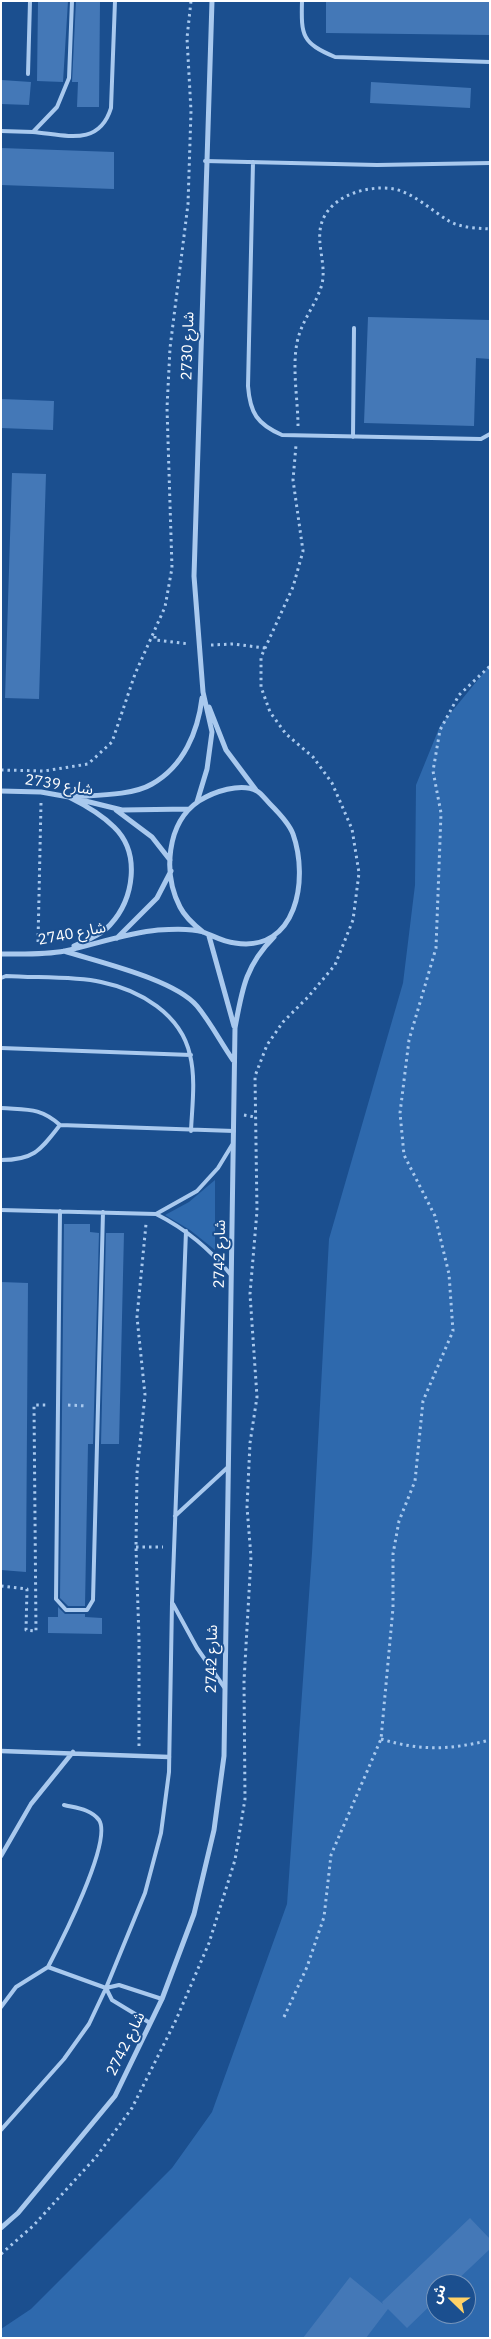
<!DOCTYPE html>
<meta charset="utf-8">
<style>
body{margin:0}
#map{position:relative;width:491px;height:2339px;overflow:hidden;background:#1b4f8f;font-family:"IBM Plex Sans","Noto Sans Arabic",sans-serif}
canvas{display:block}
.frame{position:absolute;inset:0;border:2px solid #fff;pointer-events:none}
.north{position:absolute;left:426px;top:2274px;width:50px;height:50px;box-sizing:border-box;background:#1b4f8f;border:1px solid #7695bc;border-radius:50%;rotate:292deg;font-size:14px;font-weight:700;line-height:20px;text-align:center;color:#fff}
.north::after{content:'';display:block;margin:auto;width:18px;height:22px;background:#ffd166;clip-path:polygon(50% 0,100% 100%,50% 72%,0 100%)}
</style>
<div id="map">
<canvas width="491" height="2339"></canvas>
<div class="frame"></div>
<div class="north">ش</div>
</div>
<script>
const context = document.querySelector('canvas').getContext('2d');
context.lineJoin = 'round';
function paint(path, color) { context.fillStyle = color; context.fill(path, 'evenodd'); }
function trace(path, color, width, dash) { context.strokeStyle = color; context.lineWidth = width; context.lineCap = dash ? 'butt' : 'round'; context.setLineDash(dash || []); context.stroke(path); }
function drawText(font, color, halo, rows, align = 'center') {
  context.font = font + ' "IBM Plex Sans","Noto Sans Arabic",sans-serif'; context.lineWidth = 4; context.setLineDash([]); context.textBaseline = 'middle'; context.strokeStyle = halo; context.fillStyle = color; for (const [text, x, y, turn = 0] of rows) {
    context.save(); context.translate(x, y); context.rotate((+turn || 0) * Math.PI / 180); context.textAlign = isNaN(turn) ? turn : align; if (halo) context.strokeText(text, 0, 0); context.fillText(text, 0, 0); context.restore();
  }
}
paint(new Path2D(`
 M 490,665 L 490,2338 L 1,2338 L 1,2329 L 31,2309 L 172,2168 L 212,2112 L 287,1904 L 312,1553 L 329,1239 L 403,983 L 415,885 L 416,785 L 440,726 ZM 436,2284 L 466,2284 L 466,2314 L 436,2314 Z
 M 215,1180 L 215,1250 L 190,1230 L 165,1215 L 189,1202 Z`), '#2e69ad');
paint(new Path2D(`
 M 38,1 L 68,1 L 63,82 L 37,81 Z
 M 76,1 L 100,1 L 99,107 L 77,107 L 78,82 L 72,82 Z
 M 326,1 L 490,1 L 490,35 L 326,33 Z
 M 1,80 L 31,82 L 29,105 L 1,104 Z
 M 371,82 L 471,88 L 470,108 L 370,103 Z
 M 1,148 L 114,152 L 114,189 L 1,185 Z
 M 368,317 L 490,320 L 490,359 L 476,358 L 474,426 L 364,423 Z
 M 1,399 L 54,401 L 53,430 L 1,428 Z
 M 12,473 L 46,474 L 39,699 L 5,698 Z
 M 64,1224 L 90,1224 L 90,1232 L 99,1233 L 93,1444 L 88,1444 L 85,1606 L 68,1606 L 60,1598 Z
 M 106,1233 L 124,1233 L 119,1444 L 101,1444 Z
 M 1,1282 L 28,1283 L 26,1572 L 1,1570 Z
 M 58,1607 L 65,1614 L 85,1614 L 85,1617 L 102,1618 L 102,1634 L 48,1633 L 48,1617 L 58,1617 Z
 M 470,2218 L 490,2239 L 490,2249 L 453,2284 L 436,2284 L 436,2300 L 407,2328 L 388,2309 L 366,2338 L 303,2338 L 350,2277 L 383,2304 L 382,2302 Z`), '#4478b7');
trace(new Path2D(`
 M 298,426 C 298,397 290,359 300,332 C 306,315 317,302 322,284 C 326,266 318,248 320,231 C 323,198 365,184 394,189 C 414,193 432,211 449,221 C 461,228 477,228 490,229
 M 155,636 L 155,640 L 189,644
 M 211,645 L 233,644 L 265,648
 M 1,770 L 44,771 L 88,764 L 112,742 L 135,674 L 165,607 L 172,568 L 167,408 L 170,348 L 188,204 L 191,111 L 187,38 L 191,1
 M 38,942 L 41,803
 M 244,1115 L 255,1117
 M 68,1405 L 87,1406
 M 136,1547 L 163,1547
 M 1,1586 L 27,1589 L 26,1630 L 36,1631 L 34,1405 L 47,1405
 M 381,1739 C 421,1751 449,1750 490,1740
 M 139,1746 L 139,1639 L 136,1547 L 137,1473 L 145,1395 L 137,1317 L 146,1224
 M 284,2017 L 307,1967 L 324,1917 L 331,1855 L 381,1739 L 393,1608 L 393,1554 L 399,1521 L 415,1481 L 423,1401 L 453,1331 L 449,1274 L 435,1216 L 404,1155 L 400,1113 L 409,1040 L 436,948 L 441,813 L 433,771 L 440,730 L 459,695 L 490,666
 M 1,2254 L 33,2226 L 96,2157 L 132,2108 L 176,2020 L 209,1943 L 235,1860 L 245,1799 L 244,1681 L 251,1557 L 247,1507 L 250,1443 L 257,1397 L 250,1294 L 257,1211 L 255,1076 L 267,1045 L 283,1022 L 308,997 L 335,965 L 353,920 L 359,873 L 352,829 L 332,783 L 313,757 L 286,734 L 270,712 L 261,687 L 261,657 L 293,587 L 303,551 L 293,480 L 296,445`), '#a9c9ee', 3, [2.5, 4]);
trace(new Path2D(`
 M 302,1 C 301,36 302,43 335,57 L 490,62
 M 28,74 L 30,1
 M 1,131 L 33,132 L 57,107 L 69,78 L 72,1
 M 33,132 C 66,135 99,147 111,108 L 115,1
 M 205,161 L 377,165 L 490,163
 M 253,162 L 248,386 C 250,413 257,424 282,435 L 481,439 L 490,434
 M 353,437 L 354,328
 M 1,978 L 6,976 C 35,978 74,976 101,982 C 140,990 181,1014 190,1055 C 196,1079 192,1107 191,1131
 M 1,1048 L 191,1055
 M 1,1108 C 27,1110 40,1107 60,1125 L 234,1131
 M 1,1160 C 35,1160 41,1149 60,1125
 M 1,1210 L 156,1214 L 197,1191 L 218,1168 L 232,1145
 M 60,1211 L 56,1599 L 66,1610 L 87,1610 L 93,1600 L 103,1212
 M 156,1214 C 186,1229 210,1249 231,1275
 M 175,1516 L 227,1468
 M 173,1604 L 197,1648 L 224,1687
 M 48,1967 C 60,1944 113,1841 99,1820 C 91,1809 76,1808 64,1805
 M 106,1988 L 145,1893 L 161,1833 L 169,1772 L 172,1603 L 186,1231
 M 1,2007 L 16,1987 L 48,1967 L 106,1988 L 119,1985 L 162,1999
 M 1,2130 L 64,2059 L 89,2024 L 106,1988 L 112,2000 L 150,2023`), '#a9c9ee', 4);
trace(new Path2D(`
 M 1,1751 L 169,1757
 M 1,1856 L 31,1804 L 73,1752`), '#a9c9ee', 4.5);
trace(new Path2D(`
 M 209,707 L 226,750 L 256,790
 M 1,791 L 41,792 L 69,797 L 122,810 L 189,809
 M 69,797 C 85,805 101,814 114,827 C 141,853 134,899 110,925 C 101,935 87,940 74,946
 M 69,797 C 93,795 132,796 152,784 C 184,766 198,731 202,698
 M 197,802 L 207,769 L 212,732 L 203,692 L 194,576 L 212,1
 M 116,810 L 152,837 L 170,860
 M 209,936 L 234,1026
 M 117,938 L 157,898 L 171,871
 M 64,951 C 98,962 174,979 197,1006 C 211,1023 221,1043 233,1060
 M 1,954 C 23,954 44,955 65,951 C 96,944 127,933 158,930 C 171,929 191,928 203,932 C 214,936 223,942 235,943 C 297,953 309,879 293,834 C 289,823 278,812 270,804 C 266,800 261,793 257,791 C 241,782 213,792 199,801 C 166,823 163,874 180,907 C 185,917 194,925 203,932
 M 1,2228 L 18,2213 L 115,2096 L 162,1999 L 194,1914 L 214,1830 L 224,1756 L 235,1028 C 242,990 245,966 274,937`), '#a9c9ee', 5);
drawText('15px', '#fff', '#1b4f8f', [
 ["شارع 2730",188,346,-88],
 ["شارع 2739",59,785,9],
 ["شارع 2740",72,934,-11],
 ["شارع 2742",220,1254,-89],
 ["شارع 2742",212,1659,-89],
 ["شارع 2742",126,2044,-64]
]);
</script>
